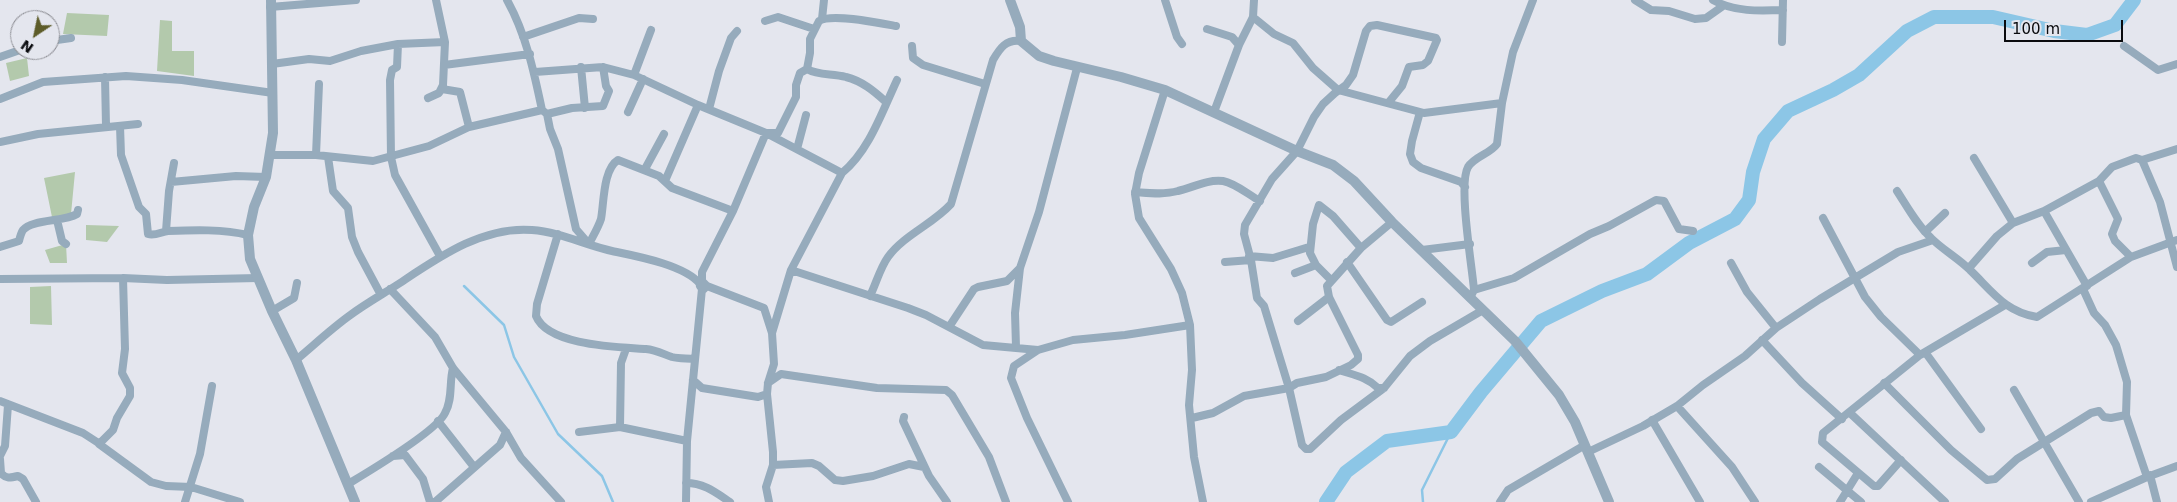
<!DOCTYPE html>
<style>
body{margin:0}
#map{position:relative;width:2177px;height:502px;overflow:hidden;background:#e4e6ee;font-family:"DejaVu Sans",sans-serif}
canvas{display:block}
.north{position:absolute;left:10px;top:10px;width:50px;height:50px;box-sizing:border-box;background:#e4e6ee;border:1px solid #8d8e94;border-radius:50%;rotate:214deg;font-size:14px;font-weight:700;line-height:20px;text-align:center;color:#0a0b0e}
.north::after{content:'';display:block;margin:auto;width:18px;height:22px;background:#5d5c29;clip-path:polygon(50% 0,100% 100%,50% 72%,0 100%)}
.scale{position:absolute;left:2004px;top:20px;width:119px;height:22px;box-sizing:border-box;border:2px solid #0a0b0e;border-top:0;padding-left:6px;font-size:15px;line-height:18px;white-space:nowrap;color:#0a0b0e;-webkit-text-stroke:4px #e4e6ee;paint-order:stroke}
</style>
<div id="map">
<canvas width="2177" height="502"></canvas>
<div class="north">N</div>
<div class="scale">100 m</div>
</div>
<script>
const context = document.querySelector('canvas').getContext('2d');
context.lineJoin = 'round';
function paint(path, color) { context.fillStyle = color; context.fill(path, 'evenodd'); }
function trace(path, color, width, dash) { context.strokeStyle = color; context.lineWidth = width; context.lineCap = dash ? 'butt' : 'round'; context.setLineDash(dash || []); context.stroke(path); }
paint(new Path2D(`
 M 67,13 L 109,15 L 107,36 L 63,34 Z
 M 160,20 L 172,21 L 172,51 L 194,51 L 194,76 L 157,71 Z
 M 27,58 L 29,76 L 10,81 L 6,63 Z
 M 75,172 L 71,214 L 52,217 L 44,178 Z
 M 86,225 L 119,226 L 107,242 L 86,240 Z
 M 66,244 L 67,263 L 50,263 L 45,250 Z
 M 51,286 L 52,325 L 30,324 L 30,287 Z`), '#b3c9ac');
trace(new Path2D(`
 M 464,286 L 504,325 L 514,357 L 558,434 L 602,476 L 613,502
 M 1423,502 L 1422,490 L 1451,432`), '#8cc6e6', 2.5);
trace(new Path2D(`
 M 1326,502 L 1346,472 L 1387,441 L 1451,432 L 1481,392 L 1541,321 L 1602,291 L 1647,274 L 1689,243 L 1735,219 L 1749,200 L 1753,172 L 1764,139 L 1788,111 L 1833,90 L 1859,75 L 1907,31 L 1934,17 L 1993,17 L 2054,31 L 2087,35 L 2115,25 L 2134,0`), '#8cc6e6', 14);
trace(new Path2D(`
 M 507,0 C 526,34 534,72 542,110 L 547,114 L 550,129 L 558,149 L 576,229 L 589,244 C 593,236 598,228 601,219 C 604,203 603,169 618,160 L 659,176 L 672,188 L 733,211
 M 1165,0 L 1177,37 L 1182,44
 M 1635,0 L 1651,10 L 1669,11 L 1695,19 L 1706,18 L 1723,6
 M 1713,0 C 1734,12 1759,11 1783,10
 M 270,7 L 356,0
 M 1253,17 L 1274,34 L 1293,43 L 1313,68 L 1338,90 L 1424,113 L 1502,103
 M 822,19 L 824,0
 M 765,21 L 778,17 L 814,29
 M 1207,29 L 1232,37 L 1239,45
 M 523,37 L 579,18 L 593,19
 M 50,41 L 71,38
 M 1782,42 L 1783,0
 M 398,44 L 397,67 L 392,70 L 390,80 L 391,157 L 395,175 L 440,256
 M 912,46 L 913,58 L 923,65 L 985,84
 M 2124,46 L 2158,70 L 2177,64
 M 0,57 L 20,50
 M 272,64 L 309,59 L 330,61 L 361,51 L 398,44 L 445,42
 M 444,65 L 530,54
 M 581,67 L 585,108
 M 807,69 C 819,76 832,73 846,77 C 862,81 874,91 886,102
 M 535,72 L 603,67 L 634,75 L 698,105 L 766,133 L 842,173
 M 634,75 L 651,30
 M 105,77 L 106,126
 M 442,89 L 460,92 L 469,127
 M 1165,90 L 1139,173 L 1135,194 L 1139,218 L 1171,269 L 1182,293 L 1190,325 L 1192,370 L 1189,405 L 1194,457 L 1203,502
 M 428,98 L 439,93 L 443,85 L 445,42 L 436,0
 M 0,99 L 43,82 L 126,76 L 182,80 L 273,93
 M 1389,102 L 1402,86 L 1409,67 L 1423,65 L 1428,61 L 1437,40 L 1436,38 L 1377,25 L 1370,26 L 1366,31 L 1353,75 L 1346,85 L 1335,93 L 1323,104 L 1314,117 L 1297,151 L 1272,179 L 1245,225 L 1244,234 L 1251,260 L 1257,298 L 1264,306 L 1289,388 L 1302,445 L 1306,449 L 1310,449 L 1341,420 L 1384,388 L 1410,356 L 1430,341 L 1483,310
 M 709,109 L 719,71 L 731,38 L 737,31
 M 628,112 L 643,79
 M 1214,112 L 1239,45 L 1253,17 L 1254,0
 M 1420,112 L 1412,141 L 1410,154 L 1413,162 L 1421,168 L 1461,182 L 1465,187
 M 547,114 L 572,108 L 603,106 L 609,91 L 606,86 L 603,67
 M 120,126 L 121,155 L 139,207 L 146,214 L 148,234 C 155,236 161,232 168,231 C 194,230 223,229 248,235
 M 0,142 L 38,134 L 138,124
 M 797,149 L 806,115
 M 269,155 L 316,155 L 373,161 L 429,146 L 469,127 L 542,110
 M 316,155 L 319,84
 M 328,157 L 333,191 L 348,208 L 352,237 L 358,252 L 381,295
 M 1974,158 L 2013,223
 M 2142,160 L 2160,202 L 2177,267
 M 645,169 L 664,134
 M 665,181 L 698,105
 M 2099,181 L 2118,219 L 2112,234 L 2115,241 L 2131,257
 M 171,182 L 236,176 L 266,177
 M 1897,191 C 1908,208 1917,225 1931,238 C 1943,250 1958,258 1970,270 C 1992,291 2005,312 2037,317 L 2131,257 L 2177,240
 M 1135,192 C 1149,193 1164,195 1178,191 C 1192,188 1207,179 1223,181 C 1235,183 1249,195 1260,201
 M 2044,211 L 2087,286
 M 1823,218 L 1865,297 L 1881,317 L 1920,355
 M 57,220 L 62,241 L 66,244
 M 166,231 L 169,191 L 174,163
 M 1925,232 L 1945,213
 M 558,234 L 537,304 L 536,316 C 548,346 619,347 646,349 C 656,350 663,354 672,357 C 679,359 687,358 695,359
 M 0,247 L 19,241 C 20,237 21,233 23,230 C 32,219 64,222 77,214 L 78,210
 M 1422,250 L 1470,244
 M 1249,256 L 1273,258 L 1309,247
 M 1225,262 L 1251,260
 M 1347,262 L 1387,320 L 1391,322 L 1422,302
 M 1731,263 L 1747,292 L 1776,328
 M 2032,263 L 2047,252 L 2066,250
 M 1969,268 L 1997,236 L 2013,223 L 2044,211 L 2099,181 L 2112,167 L 2136,158 L 2142,160 L 2177,149
 M 791,270 L 908,308 L 926,315 L 983,345 L 1038,350
 M 1295,273 L 1316,265
 M 0,279 L 123,278 L 167,280 L 258,278
 M 1331,280 L 1316,265 L 1310,253 L 1313,224 L 1319,205 L 1333,216 L 1361,248
 M 702,283 L 702,272 L 733,211 L 766,133 L 778,133 L 796,97 L 796,85 L 800,73 L 807,69 L 810,53 L 810,39 L 819,21 C 831,13 880,23 896,26
 M 707,286 L 703,290 L 700,286 L 704,283 L 707,286 L 764,308 L 772,333
 M 390,289 L 435,337 L 453,368 L 506,432 L 521,458 L 561,502
 M 2083,289 L 2094,313 L 2105,325 L 2116,345 L 2127,382 L 2126,415 L 2147,477
 M 1474,290 L 1514,278 L 1590,234 L 1609,226 L 1656,200 L 1664,201 L 1679,229 L 1693,231
 M 870,296 C 876,284 880,268 888,257 C 904,235 933,224 951,204 L 993,60 C 1000,48 1006,39 1021,41
 M 1470,298 L 1474,290 C 1472,266 1458,184 1468,167 C 1475,156 1490,154 1497,144 L 1502,103 L 1513,52 L 1533,0
 M 272,311 L 294,298 L 297,283
 M 1298,321 L 1329,297
 M 949,327 L 974,289 L 978,287 L 1007,281 L 1020,268
 M 1762,340 L 1802,383 L 1842,419
 M 1016,347 L 1015,313 L 1020,268 L 1039,212 L 1077,68
 M 1925,352 L 1981,429
 M 296,360 C 314,345 331,329 349,316 C 365,304 383,294 400,283 C 439,257 483,226 532,230 C 560,232 585,245 612,251 C 636,256 685,265 700,284
 M 1339,370 C 1354,375 1367,377 1378,388 L 1384,388
 M 693,380 L 702,388 L 758,397 L 767,394
 M 768,383 L 781,374 L 877,388 L 946,390 L 952,395 L 989,457 L 1006,502
 M 1884,383 L 1951,450 L 1987,480 L 1995,479 L 2017,459 L 2091,413 L 2099,411 L 2104,417 L 2111,418 L 2126,415
 M 2014,390 L 2079,502
 M 0,401 L 83,433 L 100,444 L 99,444 L 151,482 L 166,486 L 191,487 L 240,502
 M 1677,406 L 1732,467 L 1755,502
 M 1850,413 L 1945,502
 M 904,417 L 903,421 L 929,476 L 947,502
 M 1192,418 L 1213,413 L 1244,396 L 1289,388 L 1297,383 L 1326,377 L 1351,365 L 1358,359 L 1358,355 L 1329,297 L 1327,286 L 1361,248 L 1392,222
 M 1652,420 L 1700,502
 M 438,421 L 474,467
 M 620,427 L 621,363 L 626,349
 M 579,432 L 620,427 L 687,441
 M 99,444 L 113,430 L 117,418 L 130,396 L 130,388 L 122,373 L 125,349 L 123,278
 M 1588,452 L 1643,426 L 1677,406 L 1703,385 L 1745,356 L 1776,328 L 1820,299 L 1898,252 L 1933,240
 M 0,456 L 5,446 L 8,405
 M 393,456 L 405,455 L 423,479 L 430,502
 M 0,459 L 1,473 C 6,479 10,478 18,476 L 23,479 L 36,502
 M 1901,460 L 1878,486 L 1874,486 L 1822,442 L 1823,433 L 1920,355 L 2005,305
 M 773,465 L 812,463 L 819,466 L 835,480 L 843,481 L 873,476 L 909,464 L 924,467
 M 1819,467 L 1861,502
 M 2150,475 L 2157,502
 M 686,483 C 704,483 715,492 730,502
 M 348,484 C 368,472 437,431 445,413 C 453,399 449,382 453,368
 M 185,502 L 200,454 L 212,386
 M 435,502 L 500,445 L 506,432
 M 686,502 L 687,441 L 702,289
 M 769,502 L 766,487 L 773,465 L 773,452 L 767,394 L 768,383 L 774,364 L 772,333 L 791,270 L 842,173 C 869,151 882,112 897,80
 M 1068,502 L 1027,418 L 1011,378 L 1014,366 L 1038,350 L 1073,340 L 1125,335 L 1190,325
 M 1500,502 L 1508,490 L 1585,445
 M 1840,502 L 1858,473
 M 2091,502 L 2147,477 L 2177,466`), '#96abbc', 8);
trace(new Path2D(`
 M 271,0 L 273,133 L 266,177 L 254,207 L 248,235 L 250,259 L 272,311 L 296,360 L 355,502
 M 1010,0 L 1020,27 L 1021,41 L 1039,56 L 1054,61 L 1121,77 L 1165,90 L 1297,151 L 1333,165 L 1354,181 L 1392,222 L 1515,341 L 1559,395 L 1575,422 L 1609,502`), '#96abbc', 10);
</script>
